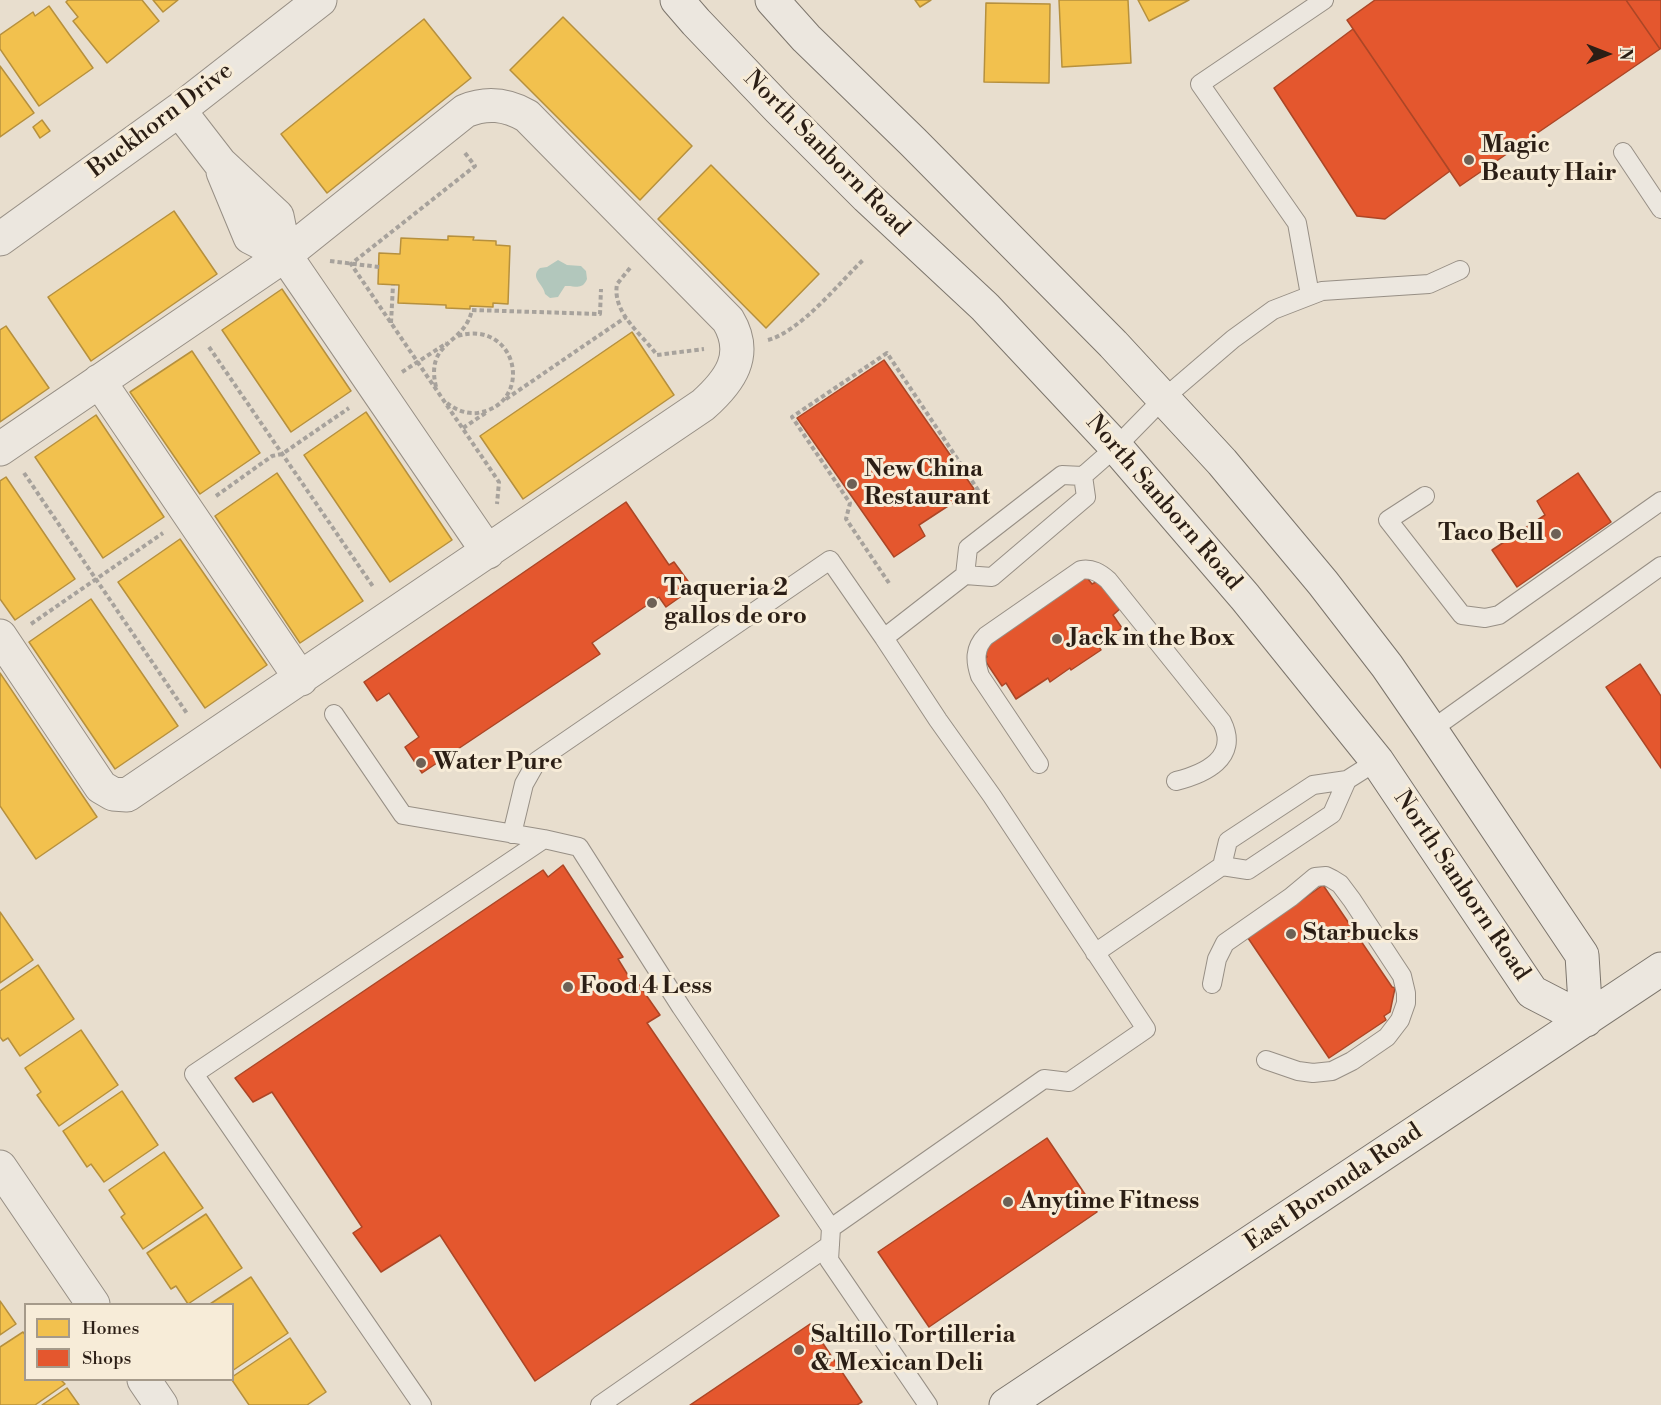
<!DOCTYPE html>
<style>
body{margin:0}
#map{position:relative;width:1661px;height:1405px;overflow:hidden;background:#e8dece;font-family:"Libre Bodoni",serif}
canvas{display:block}
.legend{position:absolute;left:24px;top:1303px;width:210px;height:78px;box-sizing:border-box;background:#f7ecd8;border:2px solid #a59a8a;margin:0;padding:8px 10px;list-style:none;font-size:18px;color:#2b1e15}
.legend li{display:flex;align-items:center;gap:12px;height:30px}
.legend b{width:30px;border:2px solid #a59a8a}
.north{position:absolute;left:1577px;top:24px;width:60px;height:60px;-webkit-text-stroke:4px #f7ecd8;paint-order:stroke;rotate:90deg;font-size:16px;font-weight:700;line-height:24px;text-align:center;color:#2b1e15}
.north::after{content:'';display:block;margin:auto;width:21px;height:27px;background:#2b1e15;clip-path:polygon(50% 0,100% 100%,50% 72%,0 100%)}
</style>
<div id="map">
<canvas width="1661" height="1405"></canvas>
<ul class="legend">
<li><b style="height:16px;background:#f2c14e"></b>Homes</li>
<li><b style="height:16px;background:#e4572e"></b>Shops</li>
</ul>
<div class="north">N</div>
</div>
<script>
const context = document.querySelector('canvas').getContext('2d');
context.lineJoin = 'round';
function paint(path, color) { context.fillStyle = color; context.fill(path, 'evenodd'); }
function trace(path, color, width, dash) { context.strokeStyle = color; context.lineWidth = width; context.lineCap = dash ? 'butt' : 'round'; context.setLineDash(dash || []); context.stroke(path); }
function drawText(font, color, halo, rows, align = 'center') {
  context.font = font + ' "Libre Bodoni",serif'; context.lineWidth = 6; context.setLineDash([]); context.textBaseline = 'middle'; context.strokeStyle = halo; context.fillStyle = color; for (const [text, x, y, turn = 0] of rows) {
    context.save(); context.translate(x, y); context.rotate((+turn || 0) * Math.PI / 180); context.textAlign = isNaN(turn) ? turn : align; if (halo) context.strokeText(text, 0, 0); context.fillText(text, 0, 0); context.restore();
  }
}
paint(new Path2D(`
 M 558,260 L 567,265 L 581,266 L 586,271 L 587,279 C 582,291 575,285 565,286 L 558,297 L 550,298 L 545,294 C 544,284 529,278 540,268 L 547,267 Z`), '#b2c7bc');
const homes = new Path2D(`
 M 68,0 L 142,0 L 159,21 L 107,63 L 73,21 L 78,17 L 66,2 Z
 M 153,0 L 178,0 L 163,12 Z
 M 915,0 L 931,0 L 920,7 Z
 M 1059,0 L 1128,0 L 1131,63 L 1062,67 Z
 M 1138,0 L 1189,0 L 1149,21 Z
 M 986,3 L 1050,4 L 1049,83 L 984,82 Z
 M 49,6 L 93,68 L 39,106 L 0,49 L 0,35 L 33,12 L 35,16 Z
 M 563,17 L 692,146 L 640,200 L 510,70 Z
 M 424,19 L 471,78 L 327,193 L 281,134 Z
 M 0,66 L 34,113 L 0,137 Z
 M 42,120 L 50,131 L 40,138 L 33,127 Z
 M 711,165 L 819,274 L 766,328 L 658,219 Z
 M 174,211 L 217,274 L 91,361 L 48,297 Z
 M 448,236 L 474,237 L 473,240 L 496,241 L 496,245 L 510,246 L 508,304 L 493,303 L 493,307 L 470,306 L 470,309 L 446,308 L 446,305 L 398,303 L 399,285 L 378,284 L 379,253 L 400,254 L 401,238 L 448,240 Z
 M 282,289 L 351,391 L 291,432 L 222,330 Z
 M 6,326 L 49,388 L 0,422 L 0,330 Z
 M 632,332 L 674,395 L 523,499 L 480,436 Z
 M 192,351 L 260,453 L 200,494 L 130,392 Z
 M 366,412 L 452,540 L 390,582 L 304,455 Z
 M 96,415 L 164,517 L 103,558 L 35,457 Z
 M 277,473 L 363,601 L 300,643 L 215,516 Z
 M 6,477 L 75,579 L 15,620 L 0,599 L 0,481 Z
 M 180,539 L 267,665 L 205,708 L 118,582 Z
 M 91,599 L 178,726 L 115,769 L 29,642 Z
 M 0,673 L 97,817 L 36,859 L 0,806 Z
 M 0,912 L 33,960 L 0,983 Z
 M 38,965 L 74,1019 L 20,1056 L 8,1038 L 3,1041 L 0,1037 L 0,991 Z
 M 81,1030 L 118,1085 L 59,1126 L 37,1095 L 41,1092 L 25,1068 Z
 M 122,1091 L 158,1145 L 104,1182 L 91,1164 L 87,1167 L 63,1131 Z
 M 164,1152 L 203,1208 L 143,1249 L 121,1217 L 125,1214 L 109,1190 Z
 M 206,1214 L 242,1268 L 188,1304 L 176,1286 L 171,1289 L 147,1253 Z
 M 251,1277 L 288,1333 L 232,1371 L 232,1304 L 210,1304 Z
 M 0,1301 L 16,1324 L 0,1335 Z
 M 23,1332 L 26,1336 L 26,1380 L 61,1380 L 65,1384 L 35,1405 L 0,1405 L 0,1347 Z
 M 290,1338 L 326,1392 L 307,1405 L 249,1405 L 232,1380 L 232,1377 Z
 M 67,1388 L 79,1405 L 42,1405 Z`);
paint(homes, '#f2c14e');
trace(homes, '#b6903d', 1.5);
const shops = new Path2D(`
 M 1375,0 L 1626,0 L 1660,49 L 1460,186 L 1347,20 Z
 M 1626,0 L 1661,0 L 1661,48 L 1660,49 Z
 M 1353,29 L 1450,171 L 1385,219 L 1357,216 L 1274,88 Z
 M 884,360 L 974,489 L 919,525 L 925,536 L 894,557 L 797,418 Z
 M 1578,473 L 1611,522 L 1517,587 L 1492,550 L 1545,515 L 1537,501 Z
 M 626,502 L 669,565 L 674,562 L 693,588 L 666,607 L 659,597 L 592,643 L 600,654 L 422,773 L 405,747 L 419,737 L 389,693 L 377,701 L 364,682 Z
 M 1085,575 L 1092,584 L 1102,579 L 1121,608 L 1113,615 L 1122,628 L 1098,645 L 1101,650 L 1071,670 L 1070,668 L 1050,682 L 1048,678 L 1016,699 L 1006,683 L 1002,686 L 984,659 L 987,657 L 981,647 Z
 M 1640,664 L 1661,696 L 1661,768 L 1606,687 Z
 M 563,865 L 623,957 L 618,959 L 634,985 L 637,982 L 660,1015 L 647,1023 L 779,1216 L 535,1381 L 440,1235 L 381,1272 L 353,1233 L 362,1227 L 272,1092 L 253,1102 L 235,1078 L 543,870 L 548,877 Z
 M 1323,885 L 1392,987 L 1395,988 L 1390,1012 L 1384,1016 L 1386,1020 L 1329,1058 L 1248,938 Z
 M 1047,1138 L 1097,1212 L 929,1327 L 878,1252 Z
 M 810,1324 L 862,1402 L 857,1405 L 690,1405 Z`);
paint(shops, '#e4572e');
trace(shops, '#ac4626', 1.5);
const lane = new Path2D(`
 M 1623,152 L 1661,209
 M 1310,295 L 1297,223 L 1200,84 L 1324,0
 M 1425,496 L 1388,520 L 1462,615 L 1485,618 L 1499,615 L 1661,501
 M 965,575 L 968,548 L 1062,475 L 1083,476 L 1116,447 L 1163,399 L 1233,339 L 1273,310 L 1322,291 L 1429,284 L 1460,270
 M 884,638 L 965,575 L 992,577 L 1086,497 L 1083,476
 M 334,714 L 403,815 L 544,839 L 579,847 L 681,1007 L 831,1228 L 829,1260 L 928,1405
 M 1431,730 L 1661,566
 M 1039,764 L 980,676 C 975,661 974,648 986,636 L 1081,570 C 1092,568 1100,573 1108,580 L 1222,722 C 1240,758 1204,774 1176,781
 M 512,834 L 524,784 L 537,761 L 830,560 L 884,638 L 938,720 L 992,796 L 1146,1029 L 1069,1082 L 1044,1079 L 831,1228
 M 1222,866 L 1228,841 L 1313,785 L 1347,780 L 1377,761
 M 1095,953 L 1222,866 L 1248,870 L 1332,814 L 1347,780
 M 1212,984 L 1217,959 L 1225,943 L 1291,897 L 1315,877 L 1326,876 L 1332,879 L 1340,884 L 1352,900 L 1402,976 L 1406,993 L 1406,1003 L 1400,1020 L 1387,1037 L 1352,1061 L 1332,1071 L 1313,1073 L 1298,1071 L 1266,1060
 M 422,1405 L 194,1074 L 544,839
 M 600,1405 L 830,1245`);
const street = new Path2D(`
 M 179,110 L 220,163 L 277,216 L 285,255 L 488,552
 M 223,172 L 250,237 L 285,255
 M 0,239 L 179,110 L 320,0
 M 99,381 L 301,679
 M 0,449 L 285,255 L 465,111 C 487,102 506,104 527,116 L 728,320 C 749,355 730,381 703,405 L 127,795 L 113,794 L 101,787 L 0,636
 M 0,1167 L 93,1304
 M 144,1380 L 161,1405`);
const secondary = new Path2D(`
 M 677,0 L 696,22 L 779,109 L 867,197 L 985,307 L 1116,447 L 1245,597 L 1377,761 L 1532,992 L 1586,1020
 M 772,0 L 806,38 L 913,142 L 1113,344 L 1222,462 L 1323,583 L 1387,666 L 1431,730 L 1582,955 L 1586,1020
 M 1006,1405 L 1661,969`);
trace(lane, '#978f85', 20);
trace(street, '#978f85', 35);
trace(secondary, '#7c756c', 35);
trace(new Path2D(`
 M 465,153 L 475,166 L 351,264 L 499,482 L 497,504
 M 330,261 L 379,267
 M 630,268 L 617,284 C 612,313 641,333 657,355 L 704,349
 M 391,323 L 393,285
 M 768,340 C 801,331 839,283 864,259
 M 209,347 L 374,588
 M 402,372 L 447,343
 M 436,387 C 425,340 464,346 472,310 L 600,314 L 601,289
 M 506,399 L 626,317
 M 447,403 C 455,410 467,414 477,413 C 535,405 519,318 457,336
 M 463,428 L 487,412
 M 24,473 L 188,715
 M 216,496 L 272,456 L 282,454 L 349,408
 M 889,583 L 846,519 L 850,503 L 792,417 L 887,353 L 982,496
 M 31,624 L 163,533`), '#a7a29c', 4, [4.5, 3]);
trace(lane, '#ece7df', 18);
trace(street, '#ece7df', 33);
trace(secondary, '#ece7df', 33);
for (const [x, y, r, color] of [
 [1469,160,6,"#6d6156"],
 [852,484,6,"#6d6156"],
 [1556,534,6,"#6d6156"],
 [652,603,6,"#6d6156"],
 [1057,639,6,"#6d6156"],
 [421,763,6,"#6d6156"],
 [1291,934,6,"#6d6156"],
 [568,987,6,"#6d6156"],
 [1008,1202,6,"#6d6156"],
 [799,1350,6,"#6d6156"]
]) { const dot = new Path2D(); dot.arc(x, y, r, 0, 2 * Math.PI); context.fillStyle = color; context.fill(dot); trace(dot, '#f7ecd8', 2); }
drawText('24px', '#2b1e15', '#f7ecd8', [
 ["Buckhorn Drive",161,121,-37],
 ["North Sanborn Road",826,154,45],
 ["North Sanborn Road",1163,503,49],
 ["North Sanborn Road",1461,886,56],
 ["East Boronda Road",1334,1188,-34]
]);
drawText('bold 24px', '#2b1e15', '#f7ecd8', [
 ["Magic",1481,146],
 ["Beauty Hair",1481,174],
 ["New China",864,470],
 ["Restaurant",864,498],
 ["Taco Bell",1544,534,"right"],
 ["Taqueria 2",664,589],
 ["gallos de oro",664,617],
 ["Jack in the Box",1069,639],
 ["Water Pure",433,763],
 ["Starbucks",1303,934],
 ["Food 4 Less",580,987],
 ["Anytime Fitness",1020,1202],
 ["Saltillo Tortilleria",811,1336],
 ["& Mexican Deli",811,1364]
], 'left');
</script>
